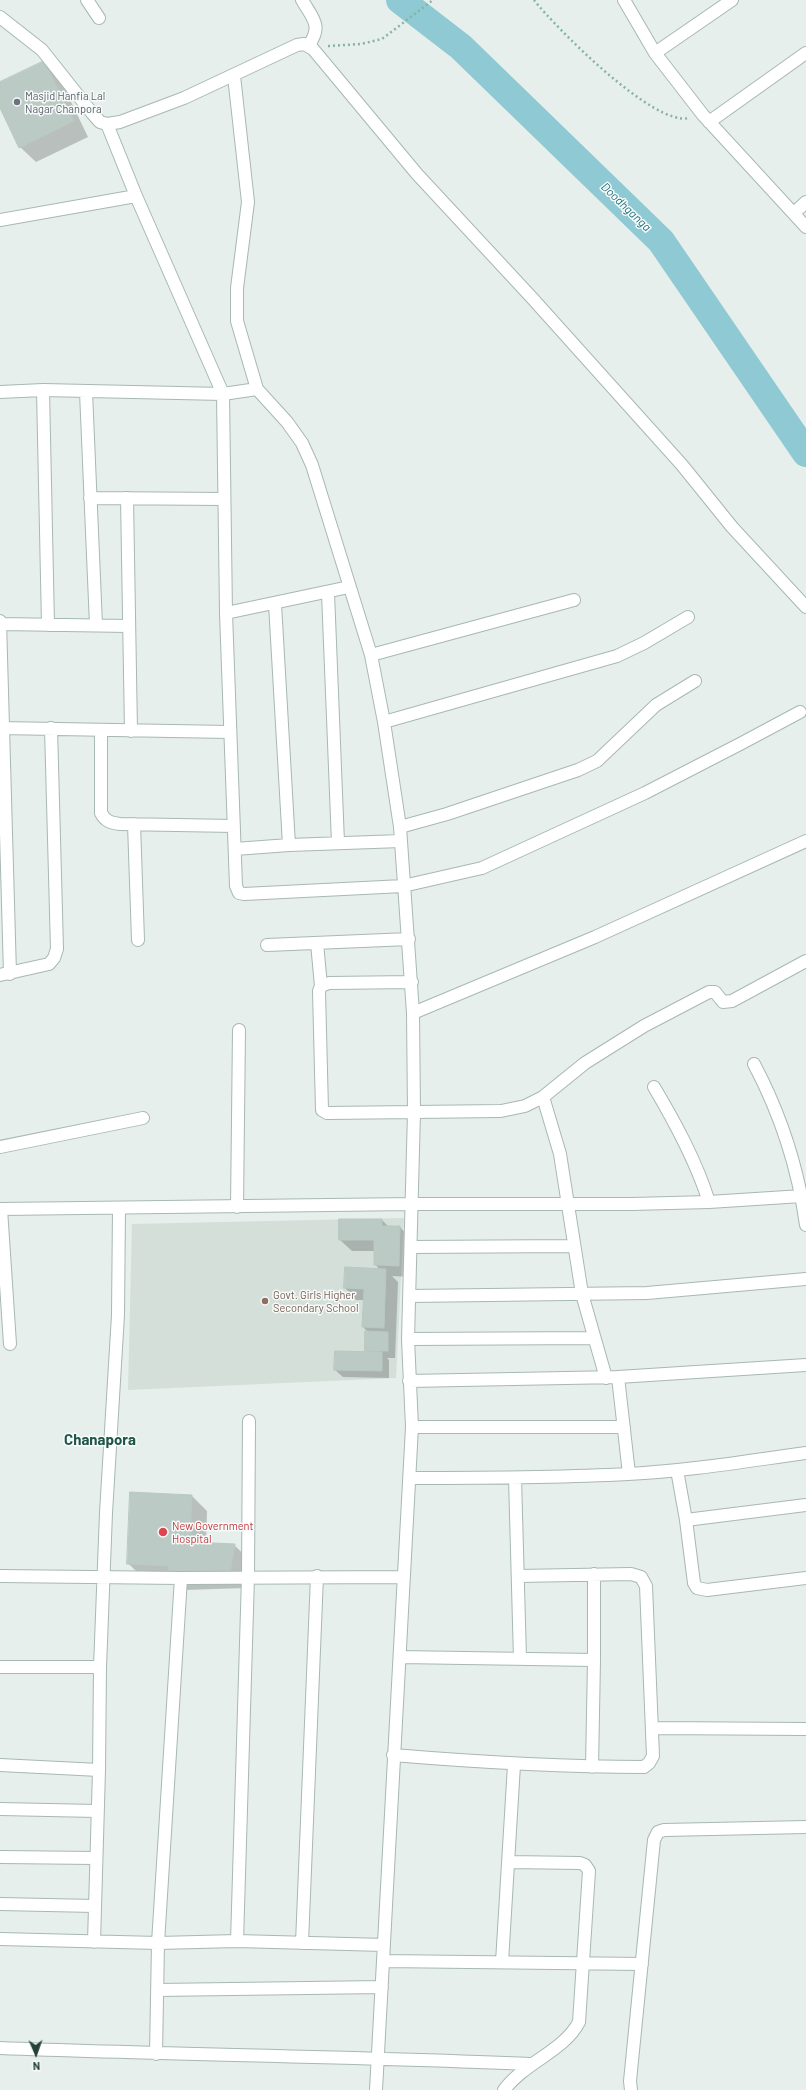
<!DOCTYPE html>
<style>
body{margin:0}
#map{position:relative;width:806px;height:2090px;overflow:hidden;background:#e6efeb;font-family:Barlow,sans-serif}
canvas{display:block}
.north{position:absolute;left:16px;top:2034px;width:40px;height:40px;-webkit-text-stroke:3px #f7fbf9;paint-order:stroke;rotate:178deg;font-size:11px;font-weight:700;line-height:16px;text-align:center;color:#24423a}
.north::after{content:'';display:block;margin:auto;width:14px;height:18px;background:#24423a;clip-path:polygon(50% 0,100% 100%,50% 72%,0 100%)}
</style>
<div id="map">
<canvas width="806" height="2090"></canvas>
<div class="north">N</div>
</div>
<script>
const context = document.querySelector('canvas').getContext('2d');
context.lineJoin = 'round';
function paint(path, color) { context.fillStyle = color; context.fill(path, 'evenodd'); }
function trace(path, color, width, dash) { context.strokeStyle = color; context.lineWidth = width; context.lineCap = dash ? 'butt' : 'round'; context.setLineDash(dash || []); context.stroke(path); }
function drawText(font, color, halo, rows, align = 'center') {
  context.font = font + ' Barlow,sans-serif'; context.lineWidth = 3; context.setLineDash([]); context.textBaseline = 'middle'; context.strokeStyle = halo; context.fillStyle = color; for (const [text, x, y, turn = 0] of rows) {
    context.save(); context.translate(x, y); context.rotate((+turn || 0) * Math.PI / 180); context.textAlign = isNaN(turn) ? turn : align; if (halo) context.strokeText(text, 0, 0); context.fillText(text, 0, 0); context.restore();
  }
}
paint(new Path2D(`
 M 404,1218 L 396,1378 L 128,1390 L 132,1224 Z`), '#d4dfda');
paint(new Path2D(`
 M 44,62 L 59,77 L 88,137 L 36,162 L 20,147 L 0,106 L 0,83 Z
 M 340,1220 L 382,1220 L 389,1227 L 400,1227 L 411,1239 L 410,1277 L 392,1276 L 398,1282 L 395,1358 L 387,1358 L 389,1360 L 389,1378 L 343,1377 L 335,1370 L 368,1352 L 366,1350 L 369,1333 L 363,1327 L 364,1300 L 356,1300 L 345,1288 L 380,1270 L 375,1264 L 375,1251 L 352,1251 L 340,1240 Z
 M 131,1493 L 192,1496 L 207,1511 L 206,1544 L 234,1545 L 250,1560 L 245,1588 L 185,1590 L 174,1580 L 144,1579 L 128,1563 Z`), '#0003');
trace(new Path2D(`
 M 400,0 L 461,47 L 661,241 L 806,453`), '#8ec9d4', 28);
const building = new Path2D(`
 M 44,61 L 74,121 L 19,148 L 0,108 L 0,82 Z
 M 339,1219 L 382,1219 L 382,1226 L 400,1226 L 399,1266 L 374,1265 L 374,1240 L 339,1240 Z
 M 345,1267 L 386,1269 L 384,1328 L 362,1327 L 364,1289 L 344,1288 Z
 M 365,1331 L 388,1332 L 388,1351 L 365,1351 Z
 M 335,1351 L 382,1352 L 382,1371 L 334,1370 Z
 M 130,1492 L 192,1495 L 190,1542 L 235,1544 L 230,1573 L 168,1575 L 169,1566 L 127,1564 Z`);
paint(building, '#bbcac4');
trace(building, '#b8c9c2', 1);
const minor = new Path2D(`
 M 87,0 L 99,18
 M 302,0 C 313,19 323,26 308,46
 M 624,0 L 655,53 L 703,115 L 806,227
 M 0,17 L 42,50 L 92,113 L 100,122 L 107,124 L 120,122 L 184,98 L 297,45 L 304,44 L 313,49 L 417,174 L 533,299 L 682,465 L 732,527 L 806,607
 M 655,53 L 732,0
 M 234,76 L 248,202 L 237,288 L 237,321 L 257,389 L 287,422 L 302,443 L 312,465 L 371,655 L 384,722 L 400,827 L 413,1013 L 414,1112 L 408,1339 L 412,1427 L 376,2090
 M 709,122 L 806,53
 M 107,124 L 136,196 L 223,394 L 226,613 L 236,886 L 239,893 L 244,894 L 403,886 L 482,868 L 645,793 L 742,743 L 800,712
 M 794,213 L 806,202
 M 0,220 L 136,196
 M 43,390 L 48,625
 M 0,392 L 43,390 L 223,394 L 257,389
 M 86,392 L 96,625
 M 90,498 L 224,499
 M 127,498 L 131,731
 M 328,593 L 338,843
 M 275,604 L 289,845
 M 226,613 L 349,587
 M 0,621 L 10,974
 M 0,624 L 129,626
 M 371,655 L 574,600
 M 384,722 L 617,656 L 644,643 L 688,617
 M 0,728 L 229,732
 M 101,730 L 101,813 C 105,821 111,823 120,824 L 234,826
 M 134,824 L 138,940
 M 400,827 L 447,814 L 578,770 L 597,761 L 656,705 L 695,681
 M 235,849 L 289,845 L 401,841
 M 317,943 L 321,986
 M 267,945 L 409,939
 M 0,975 L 49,964 L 54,958 L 57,949 L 51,728
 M 412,982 L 329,983 L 321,986 L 319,991 L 322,1110 L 327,1113 L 501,1111 L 525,1106 L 543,1097 L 585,1063 L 644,1026 L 709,992 L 715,992 L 723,1002 L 732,1001 L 806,961
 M 413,1013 L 595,937 L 806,841
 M 754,1064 C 781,1115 798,1167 806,1225
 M 654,1087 C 676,1124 696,1161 709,1202
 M 543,1097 L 560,1154 L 582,1294 L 606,1378
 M 0,1147 L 143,1118
 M 237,1207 L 239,1030
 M 0,1209 L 412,1204 L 632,1204 L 709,1202 L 802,1196
 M 1,1209 L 10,1344
 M 411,1247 L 573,1246
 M 410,1296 L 647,1293 L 806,1279
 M 408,1339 L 594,1338
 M 618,1377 L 629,1474
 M 409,1381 L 618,1377 L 806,1365
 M 412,1427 L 624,1427
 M 677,1470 L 686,1520 L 694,1583 L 697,1588 L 707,1590 L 806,1578
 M 410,1478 C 483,1478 555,1478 628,1474 C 688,1471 747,1461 806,1453
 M 515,1478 L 520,1659
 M 686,1520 L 806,1505
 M 0,1576 L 181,1578 L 404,1577
 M 400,1657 L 594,1660
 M 0,1667 L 100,1667
 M 653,1728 L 806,1729
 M 393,1755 C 477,1762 560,1767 644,1767 L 649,1763 L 653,1756 L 646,1586 L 641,1577 L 631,1574 L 518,1576
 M 0,1765 L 99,1770
 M 592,1767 L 594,1660 L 594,1574
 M 0,1809 L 97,1811
 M 0,1857 L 96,1858
 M 0,1904 L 95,1906
 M 0,1939 L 158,1943 L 237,1941 L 384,1945
 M 237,1941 L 248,1577 L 249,1421
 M 94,1942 L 99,1770 L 100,1667 L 106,1513 L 118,1315 L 119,1208
 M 302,1943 L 317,1576
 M 384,1961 L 642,1964
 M 502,1962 L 514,1765
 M 157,1990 L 382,1987
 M 0,2048 C 177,2055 354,2056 531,2064
 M 156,2054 L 158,1943 L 181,1578
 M 504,2090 C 525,2062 564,2051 579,2022 L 589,1871 L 585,1865 L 580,1863 L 509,1862
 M 631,2090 L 630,2081 L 654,1840 L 658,1832 L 664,1830 L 806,1827`);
trace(minor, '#a8b8b2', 14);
trace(new Path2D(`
 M 534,0 C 555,27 654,127 689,118
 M 328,46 L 361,44 L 382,39 L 433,0`), '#86b3a5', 2.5, [2, 3]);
trace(minor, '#fff', 12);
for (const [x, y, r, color] of [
 [17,102,4,"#6b7280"],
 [265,1301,4,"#8d6e63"],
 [163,1532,5,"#e0444e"]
]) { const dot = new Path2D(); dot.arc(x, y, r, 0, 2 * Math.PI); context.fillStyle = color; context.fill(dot); trace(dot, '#f7fbf9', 1.5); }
drawText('11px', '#5b616d', '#f7fbf9', [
 ["Masjid Hanfia Lal",25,96],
 ["Nagar Chanpora",25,109]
], 'left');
drawText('11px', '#785e54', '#f7fbf9', [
 ["Govt. Girls Higher",273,1295],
 ["Secondary School",273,1308]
], 'left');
drawText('11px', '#be3a42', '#f7fbf9', [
 ["New Government",172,1526],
 ["Hospital",172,1539]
], 'left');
drawText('italic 12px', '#1c6f80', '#f7fbf9', [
 ["Doodhganga",626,207,44]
]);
drawText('bold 15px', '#1f5548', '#f7fbf9', [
 ["Chanapora",100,1440]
]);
</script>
